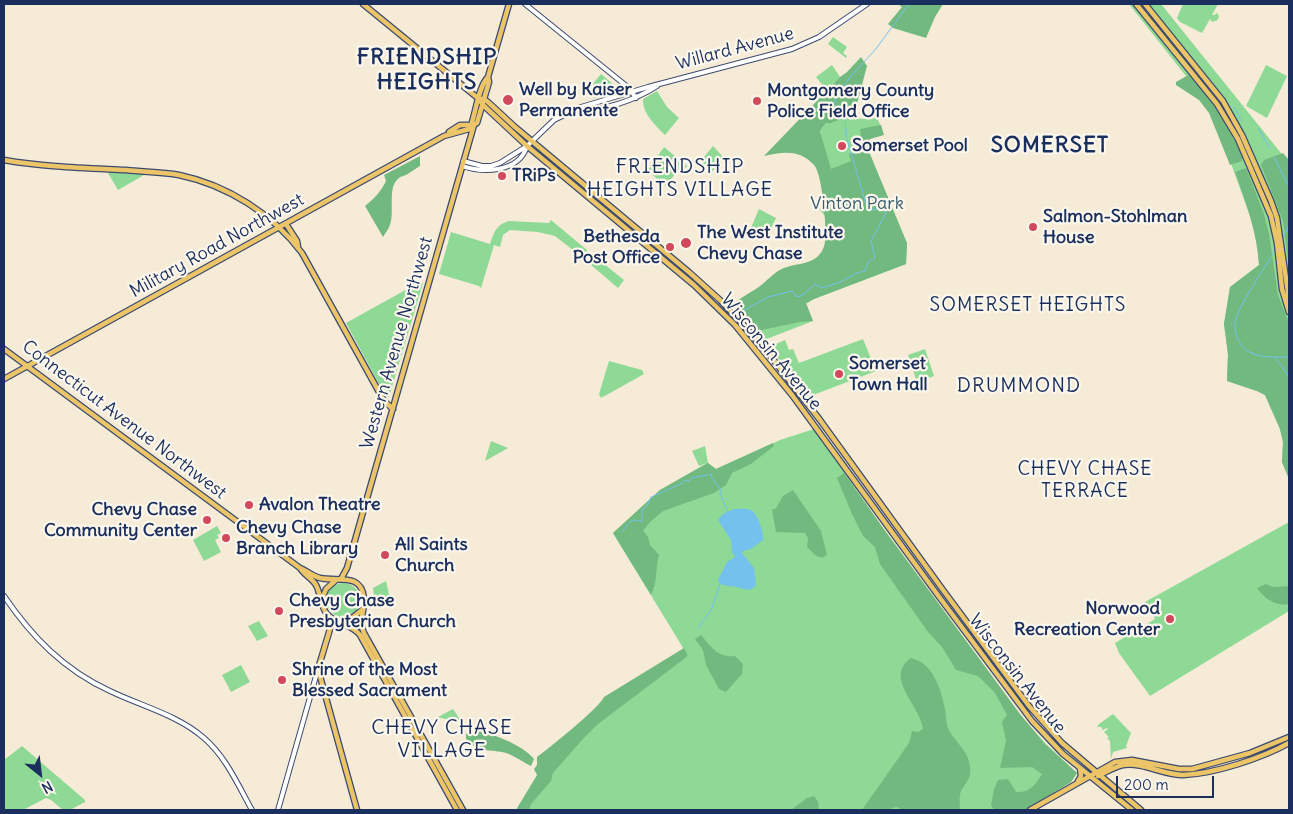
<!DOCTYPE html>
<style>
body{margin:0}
#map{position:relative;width:1293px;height:814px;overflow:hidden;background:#f6ebd6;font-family:Delius,sans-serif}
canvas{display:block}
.frame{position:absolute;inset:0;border:5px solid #1b2f5e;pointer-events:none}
.north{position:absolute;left:15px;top:749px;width:50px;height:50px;-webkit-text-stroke:4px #fbf7ec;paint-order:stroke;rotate:151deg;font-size:14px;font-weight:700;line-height:20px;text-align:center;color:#1b2f5e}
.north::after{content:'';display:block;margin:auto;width:18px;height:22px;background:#1b2f5e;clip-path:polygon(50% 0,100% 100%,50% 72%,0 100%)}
.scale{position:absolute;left:1116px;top:776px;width:98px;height:22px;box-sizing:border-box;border:2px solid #1b2f5e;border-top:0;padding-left:6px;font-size:15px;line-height:18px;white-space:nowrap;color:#1b2f5e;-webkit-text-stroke:4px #fbf7ec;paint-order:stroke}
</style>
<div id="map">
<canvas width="1293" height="814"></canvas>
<div class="frame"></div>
<div class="north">N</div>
<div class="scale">200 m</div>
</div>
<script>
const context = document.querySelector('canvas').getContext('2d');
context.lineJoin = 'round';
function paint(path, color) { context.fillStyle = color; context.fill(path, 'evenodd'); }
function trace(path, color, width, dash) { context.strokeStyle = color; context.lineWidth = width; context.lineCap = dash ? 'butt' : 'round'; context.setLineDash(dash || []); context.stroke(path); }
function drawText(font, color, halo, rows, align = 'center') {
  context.font = font + ' Delius,sans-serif'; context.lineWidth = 4.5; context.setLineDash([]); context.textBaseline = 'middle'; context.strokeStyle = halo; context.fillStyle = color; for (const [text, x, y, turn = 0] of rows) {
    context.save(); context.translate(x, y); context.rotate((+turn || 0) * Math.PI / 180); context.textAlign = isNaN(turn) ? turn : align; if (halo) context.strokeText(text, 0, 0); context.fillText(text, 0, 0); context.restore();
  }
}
paint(new Path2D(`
 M 1129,4 L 1161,4 L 1289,163 L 1289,479 L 1282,462 L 1283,442 L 1280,429 L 1265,395 L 1257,391 L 1227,381 L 1228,354 L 1224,324 L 1230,287 L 1259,265 L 1257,242 L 1251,219 L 1223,141 L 1205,100 Z
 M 1183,4 L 1218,4 L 1212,15 L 1215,15 L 1216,13 L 1218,14 L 1219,18 L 1217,19 L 1218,20 L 1212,22 L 1210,19 L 1202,33 L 1180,22 L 1177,18 Z
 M 833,37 L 847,47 L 843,53 L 847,56 L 846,58 L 828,44 Z
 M 832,65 L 840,77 L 827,91 L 816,77 Z
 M 1266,65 L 1287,76 L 1267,118 L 1246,106 Z
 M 601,74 L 620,90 L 619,92 L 594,98 L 591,86 Z
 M 657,91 L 667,107 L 679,118 L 665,135 C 656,126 642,113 643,99 Z
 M 841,118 L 867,119 L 877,118 L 882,128 L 863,132 L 861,137 L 861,157 L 907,243 L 906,264 L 814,299 L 806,304 L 813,321 L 764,340 L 750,325 L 764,308 L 806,284 L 840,234 L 820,210 L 832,177 L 820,131 L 826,123 Z
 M 713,146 L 724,158 L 711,173 L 700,162 Z
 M 664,147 L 687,166 L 681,173 L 678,171 L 671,179 L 673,181 L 666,186 L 649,172 L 648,170 Z
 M 109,171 L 143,174 L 144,175 L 118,190 L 108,173 Z
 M 759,209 L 776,218 L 767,237 L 765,237 L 750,230 Z
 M 551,220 L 587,250 L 583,258 L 555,236 L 538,232 L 510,230 L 503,235 L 500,247 L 494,245 L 481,288 L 479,286 L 439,274 L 451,232 L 490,244 C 494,232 496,225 509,221 L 549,223 Z
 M 594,256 L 624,280 L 618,288 L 590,264 Z
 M 418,283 L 423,283 L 389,397 L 386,397 L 346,323 Z
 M 863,339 L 876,371 L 808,397 L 769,347 L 785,340 L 789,350 L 793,349 L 799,363 Z
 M 925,349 L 934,376 L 917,382 L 908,355 Z
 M 609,361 L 642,370 L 644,374 L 601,398 L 599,394 Z
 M 814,429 L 883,528 L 1019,714 L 1045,743 L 1077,773 L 1071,782 L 1025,810 L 516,810 L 548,758 L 688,656 L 613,533 L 660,490 L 707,463 L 699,466 L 692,451 L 705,446 L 708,463 L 716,469 L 780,440 Z
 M 491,441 L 508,448 L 485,461 Z
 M 1289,522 L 1289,611 L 1150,696 L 1119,653 L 1115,643 L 1155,619 L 1145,602 Z
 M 217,526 L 221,533 L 217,535 L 219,538 L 215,540 L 221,552 L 204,561 L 193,540 Z
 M 386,581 L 390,599 L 374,597 L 373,588 Z
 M326 600a17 17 0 1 1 34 0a17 17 0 1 1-34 0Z
 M 259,621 L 268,636 L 257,641 L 248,626 Z
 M 241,665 L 250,682 L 231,692 L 222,675 Z
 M 453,709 L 463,724 L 438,717 Z
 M 1113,714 L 1131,733 L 1126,746 L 1127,748 L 1113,752 L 1111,759 L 1110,741 L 1107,738 L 1109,737 L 1104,732 L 1108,729 L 1107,728 L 1103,730 L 1101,727 L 1097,727 L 1099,724 Z
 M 22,746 L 85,800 L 85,802 L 70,810 L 63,810 L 51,800 L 46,798 L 23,810 L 4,810 L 4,760 Z`), '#8ed996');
paint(new Path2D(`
 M 898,4 L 943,4 L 935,17 L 926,38 L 893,28 L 888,24 L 902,7 Z
 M 861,57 L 867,66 L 853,119 L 841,119 L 831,123 L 826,123 L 820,131 L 831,169 L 851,161 L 849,154 L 863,151 L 860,129 L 881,125 L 884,135 L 870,139 L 868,146 L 870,154 L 907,243 L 906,264 L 814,299 L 806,303 L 813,321 L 800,322 L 757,331 L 732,306 C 740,297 751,293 760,286 C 768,280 775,271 784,268 C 794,264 810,264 817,257 C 822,253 825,246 825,240 C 827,227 822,173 814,165 C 799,149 783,152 764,156 L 840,77 L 847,72 Z
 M 1190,74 L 1219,111 L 1242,155 L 1242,161 L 1230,165 L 1209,113 L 1199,100 L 1176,85 L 1176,82 Z
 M 1283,153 L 1289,160 L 1289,267 L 1283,221 L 1261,165 L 1264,160 Z
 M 420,156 L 420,166 C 415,169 411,172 406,175 C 404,176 401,176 399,178 C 386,187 396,214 389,227 C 388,230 385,233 383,237 L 365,206 C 374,199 381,191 386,181 L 384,175 Z
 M 1246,168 L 1264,214 L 1269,234 L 1278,295 L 1289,323 L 1289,479 L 1282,462 L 1283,442 L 1280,429 L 1265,395 L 1257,391 L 1227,381 L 1228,354 L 1224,324 L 1230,287 L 1259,265 C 1257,232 1246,203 1235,172 Z
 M 773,443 L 774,446 L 751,464 L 732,473 L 726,485 L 714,493 L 663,511 L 650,522 L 643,531 L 648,537 L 650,545 L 659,555 C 655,569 658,582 651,595 L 613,533 L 660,490 L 708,463 L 716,469 Z
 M 844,473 L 883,528 L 1020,714 L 1045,744 L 1077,773 L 1071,782 L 1025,810 L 995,810 L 991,806 L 994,789 L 998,780 L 1008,779 L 1016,792 C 1030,793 1035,785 1042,774 L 1032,767 L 1000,768 L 1006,741 L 1002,722 L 1007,715 L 995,693 L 978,676 L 956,670 L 942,647 L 928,632 L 880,564 L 875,547 L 863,536 L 852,514 L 837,478 Z
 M 793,490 L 821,531 L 827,555 L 822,558 L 815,555 L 807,547 L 808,538 L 805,533 L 776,532 L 772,510 L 776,508 L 783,496 Z
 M 1266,584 L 1273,587 L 1289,586 L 1289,604 C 1276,607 1265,599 1257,588 Z
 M 701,635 C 711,647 718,658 735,656 L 743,664 L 742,674 L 726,692 L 719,689 L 706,665 L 703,650 L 695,639 Z
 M 684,648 L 688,656 L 598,724 L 581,741 L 553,773 L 551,781 L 531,804 L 529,810 L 516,810 L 537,775 L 534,769 L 537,765 L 537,757 C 549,748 598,709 604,697 Z
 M 911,658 C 933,663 941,689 945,709 C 946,715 946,722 948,728 C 954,742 969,750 970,767 C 972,782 962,784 960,795 C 959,800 960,805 960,810 L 902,810 L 897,807 L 885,810 L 862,810 L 909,743 L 912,731 L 918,732 L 923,729 C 921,706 883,678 911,658 Z
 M 472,729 C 490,733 522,744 534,759 L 531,766 C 523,762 515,756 506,753 C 491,749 477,753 466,739 L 466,734 Z
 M 814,796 C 818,801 820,804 818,810 L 791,810 L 807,798 Z`), '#72b97f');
paint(new Path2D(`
 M 734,509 C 739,509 746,508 751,510 C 758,514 764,533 763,540 L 751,549 L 743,551 L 742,553 L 754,568 L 756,585 C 750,593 745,589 737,587 C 731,586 726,586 720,584 L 718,580 L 727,562 L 735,557 L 732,552 L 731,540 L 718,520 L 723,514 Z`), '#74c1ee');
trace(new Path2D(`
 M 1234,107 L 1241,120
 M 1259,129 L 1270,149
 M 1274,157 L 1289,187
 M 1282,239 L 1289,226
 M 1276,249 C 1267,265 1236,308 1235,324 C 1234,337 1242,350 1254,354 C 1265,358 1278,357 1289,357
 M 741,312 L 768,297 L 792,291 L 797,297 L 803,295 L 815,284 L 822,288 L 838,283 L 857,273 L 865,271 L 868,262 L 875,258 L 871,241 L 886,213 L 880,208 L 868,211 L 846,135 L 845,117 L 837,111 L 834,104 L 836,97 L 851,76 L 875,50 L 909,4
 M 1274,357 L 1282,366 L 1289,378
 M 622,532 C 629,523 630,517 642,522 L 642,510 L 647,506 L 651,497 L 681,484 L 685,480 L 689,481 L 692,478 L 712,474 L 711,477 L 721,490 L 720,493 L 728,512
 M 698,628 L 711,610 L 720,584`), '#74c1ee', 1);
const minor = new Path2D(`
 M 525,4 L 629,88 L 636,98
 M 573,112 C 602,110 632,102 657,86
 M 463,161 L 482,166 L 491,166 L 500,163 L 527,146 L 554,120 L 581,107 L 648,87 L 792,49 L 819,37 L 867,4
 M 462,166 C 483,173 519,173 527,146
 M 4,596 C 32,637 64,670 110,691 C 141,706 178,715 204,738 C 226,757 238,785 252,810
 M 278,810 L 318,669`);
const major = new Path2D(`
 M 363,4 L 479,99 L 483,105 L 527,146 L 694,285 L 735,325 L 792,395 L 937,594 L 1032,721 L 1063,754 L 1132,810
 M 1136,4 L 1217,104 L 1238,139 L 1271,216 L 1277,243 L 1282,289 L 1289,312
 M 1145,4 L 1223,101 L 1242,135 L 1271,201 L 1277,218 L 1289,299
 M 479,99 L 484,99 L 488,102 L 515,127 L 690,273 L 720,300 L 740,321 L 772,358 L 820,420 L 943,590 L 1029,706 L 1062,743 L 1141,810
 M 474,125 L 477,123 L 489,82 L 488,77
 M 449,132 L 460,125 L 469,125 L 471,128
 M 4,160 C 44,167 85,168 126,170 C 143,172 161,172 179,175 C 227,185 273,214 302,253 L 384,401 L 393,409
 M 286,224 L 297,241 L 298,247
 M 4,349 L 300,568 C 307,571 313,576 320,578 C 338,582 361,572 364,598 C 365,611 358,621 364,633 L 463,810
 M 4,379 L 444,136 L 473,128
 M 300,568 C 304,575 312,578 316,585 C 321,594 320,606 327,614 C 336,625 351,623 360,635 L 457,810
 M 341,579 L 347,568 L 468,146 L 474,125 L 472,122 C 476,110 479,86 488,77 L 509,4
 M 322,599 L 326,589 L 336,580
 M 333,619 L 318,669 L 357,810
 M 341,621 L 352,618 L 362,610
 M 1098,776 C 1106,772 1114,767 1123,765 C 1143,762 1163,775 1183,775 C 1214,774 1262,758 1289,743
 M 1077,783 L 1081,776 L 1080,768
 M 1030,810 L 1115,762 L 1132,760 L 1179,769 L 1192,769 L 1250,753 L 1289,737`);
trace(minor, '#3c4b70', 6);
trace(major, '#3c4b70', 7);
trace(minor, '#fff', 4);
trace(major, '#edc569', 4.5);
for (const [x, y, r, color] of [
 [508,100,6,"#d1495b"],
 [757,101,5,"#d1495b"],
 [842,146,5,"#d1495b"],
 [502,176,5,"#d1495b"],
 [1033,227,5,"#d1495b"],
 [686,243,6,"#d1495b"],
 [670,247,5,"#d1495b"],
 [839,374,5,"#d1495b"],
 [249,505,5,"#d1495b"],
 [207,520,5,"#d1495b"],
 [226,538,5,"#d1495b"],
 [385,555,5,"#d1495b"],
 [279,611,5,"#d1495b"],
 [1170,619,5,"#d1495b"],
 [282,680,5,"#d1495b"]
]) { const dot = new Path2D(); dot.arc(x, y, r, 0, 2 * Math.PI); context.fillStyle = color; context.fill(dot); trace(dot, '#fbf7ec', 2); }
drawText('18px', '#1b2f5e', '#fbf7ec', [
 ["Willard Avenue",735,49,-15],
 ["Military Road Northwest",217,246,-29],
 ["Western Avenue Northwest",397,343,-74],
 ["Wisconsin Avenue",771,352,50],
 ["Connecticut Avenue Northwest",124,420,37],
 ["Wisconsin Avenue",1017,674,52]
]);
drawText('bold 18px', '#1b2f5e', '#fbf7ec', [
 ["Well by Kaiser",519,90],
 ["Permanente",519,111],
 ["Montgomery County",767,91],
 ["Police Field Office",767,112],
 ["Somerset Pool",852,146],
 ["TRiPs",512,176],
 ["Salmon-Stohlman",1043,217],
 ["House",1043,238],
 ["The West Institute",697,233],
 ["Chevy Chase",697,254],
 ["Bethesda",660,237,"right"],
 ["Post Office",660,258,"right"],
 ["Somerset",849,364],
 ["Town Hall",849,385],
 ["Avalon Theatre",259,505],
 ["Chevy Chase",197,510,"right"],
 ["Community Center",197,531,"right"],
 ["Chevy Chase",236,528],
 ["Branch Library",236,549],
 ["All Saints",395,545],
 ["Church",395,566],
 ["Chevy Chase",289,601],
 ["Presbyterian Church",289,622],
 ["Norwood",1160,609,"right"],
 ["Recreation Center",1160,630,"right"],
 ["Shrine of the Most",292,670],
 ["Blessed Sacrament",292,691]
], 'left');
drawText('18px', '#385a6c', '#fbf7ec', [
 ["Vinton Park",857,204]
]);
context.letterSpacing = '1px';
drawText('19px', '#1b2f5e', '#fbf7ec', [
 ["SOMERSET HEIGHTS",1028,306],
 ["CHEVY CHASE",1085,470],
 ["TERRACE",1085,492]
]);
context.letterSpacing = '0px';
context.letterSpacing = '1px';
drawText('20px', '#1b2f5e', '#fbf7ec', [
 ["FRIENDSHIP",680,167],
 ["HEIGHTS VILLAGE",680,190],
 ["DRUMMOND",1019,386],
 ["CHEVY CHASE",442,728],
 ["VILLAGE",442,751]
]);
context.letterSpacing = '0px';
context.letterSpacing = '1px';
drawText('bold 22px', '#1b2f5e', '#fbf7ec', [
 ["FRIENDSHIP",427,58],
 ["HEIGHTS",427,83],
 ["SOMERSET",1050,146]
]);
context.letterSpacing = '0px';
</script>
